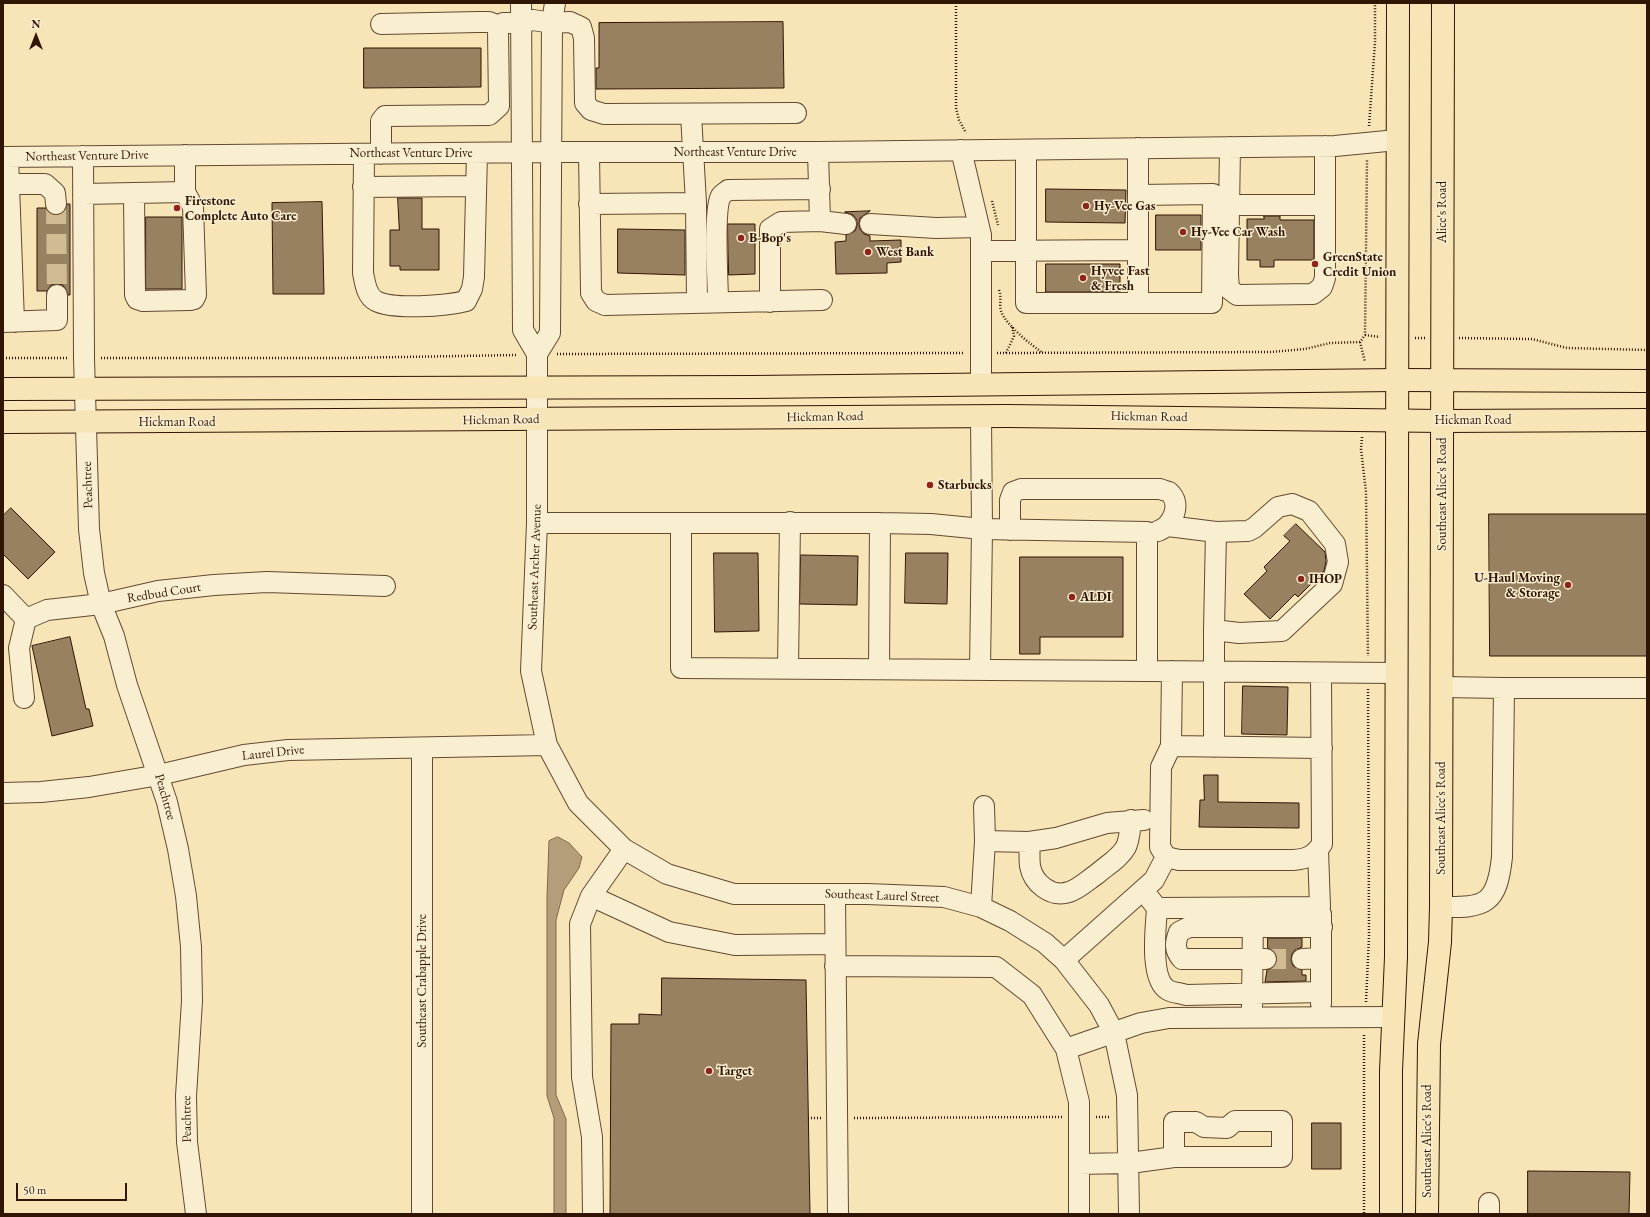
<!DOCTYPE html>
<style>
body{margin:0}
#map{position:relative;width:1650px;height:1217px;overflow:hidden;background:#f8e5b7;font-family:"EB Garamond",serif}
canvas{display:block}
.frame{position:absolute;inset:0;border:4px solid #301503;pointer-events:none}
.north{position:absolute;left:16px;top:16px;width:40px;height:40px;-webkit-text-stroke:3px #faeed0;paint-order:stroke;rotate:0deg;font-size:11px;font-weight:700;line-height:16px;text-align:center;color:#301503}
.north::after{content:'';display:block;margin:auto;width:14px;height:18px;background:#301503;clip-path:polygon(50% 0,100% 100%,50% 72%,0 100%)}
.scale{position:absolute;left:16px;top:1183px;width:111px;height:18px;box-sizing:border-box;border:2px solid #301503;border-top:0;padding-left:5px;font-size:12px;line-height:14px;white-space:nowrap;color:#301503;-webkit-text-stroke:3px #faeed0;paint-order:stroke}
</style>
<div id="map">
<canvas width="1650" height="1217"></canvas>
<div class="frame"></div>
<div class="north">N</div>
<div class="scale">50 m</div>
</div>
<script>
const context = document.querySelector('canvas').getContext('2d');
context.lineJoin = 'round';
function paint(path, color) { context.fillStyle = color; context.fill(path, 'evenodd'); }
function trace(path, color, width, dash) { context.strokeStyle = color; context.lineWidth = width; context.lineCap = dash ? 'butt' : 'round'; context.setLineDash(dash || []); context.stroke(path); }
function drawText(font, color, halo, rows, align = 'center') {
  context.font = font + ' "EB Garamond",serif'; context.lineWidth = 3; context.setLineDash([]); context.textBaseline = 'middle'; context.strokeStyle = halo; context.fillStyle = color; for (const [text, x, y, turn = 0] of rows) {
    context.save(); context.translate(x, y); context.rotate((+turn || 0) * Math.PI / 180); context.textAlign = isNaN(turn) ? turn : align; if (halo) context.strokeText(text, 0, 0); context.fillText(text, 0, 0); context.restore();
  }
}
const water = new Path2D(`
 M 558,837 L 569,843 L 582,857 L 579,868 L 564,890 L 556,920 L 556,1095 L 566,1119 L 566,1214 L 554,1214 L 554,1118 L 547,1096 L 547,897 L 549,841 Z`);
paint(water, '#b49e7a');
trace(water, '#7f674a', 1);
const building = new Path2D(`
 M 783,22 L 784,88 L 596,89 L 596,68 L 599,68 L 599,23 Z
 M 364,48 L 481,48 L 481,87 L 364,88 Z
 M 1046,189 L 1126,190 L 1125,223 L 1046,222 Z
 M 398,198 L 422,198 L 422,229 L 439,229 L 439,270 L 400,270 L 400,266 L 390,266 L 390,230 L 399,230 Z
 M 322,202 L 324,294 L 273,294 L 272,203 Z
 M 67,204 L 70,204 L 70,295 L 68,295 L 63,285 L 57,284 L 51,285 L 47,291 L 37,291 L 37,208 L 46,208 L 51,214 L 57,215 L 63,213 Z
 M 870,211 L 860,218 L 859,224 L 860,229 L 864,234 L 870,236 L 870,241 L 901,240 L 901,262 L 887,263 L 887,273 L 836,274 L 835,242 L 846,241 L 846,235 L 855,231 L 857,226 L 857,220 L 853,215 L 845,212 Z
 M 1156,215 L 1201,215 L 1201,250 L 1156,250 Z
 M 1264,216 L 1280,216 L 1280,220 L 1314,220 L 1314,260 L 1274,260 L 1274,267 L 1260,267 L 1260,260 L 1247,260 L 1247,219 L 1264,219 Z
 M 146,217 L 182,217 L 182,289 L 146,289 Z
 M 728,224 L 755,224 L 755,274 L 729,275 Z
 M 618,229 L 685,230 L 685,275 L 618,273 Z
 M 1046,264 L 1120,264 L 1120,292 L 1046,292 Z
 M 11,508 L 55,552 L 28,579 L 3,554 L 3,516 Z
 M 1489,514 L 1647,514 L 1647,656 L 1490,656 Z
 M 1296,524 L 1325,552 L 1326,561 L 1324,571 L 1298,597 L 1295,594 L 1270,619 L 1244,594 L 1267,571 L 1264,567 L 1290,541 L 1284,536 Z
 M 714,553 L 758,553 L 759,631 L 715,632 Z
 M 906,553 L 948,553 L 947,604 L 905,603 Z
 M 801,555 L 858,556 L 857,605 L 800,604 Z
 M 1020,557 L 1123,557 L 1123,637 L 1040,637 L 1040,654 L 1020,654 Z
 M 70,637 L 86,709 L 89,709 L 93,726 L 52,736 L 32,646 Z
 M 1243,686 L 1288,687 L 1287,735 L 1242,734 Z
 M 1204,775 L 1218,775 L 1218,802 L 1299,803 L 1299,828 L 1199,827 L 1200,800 L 1204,800 Z
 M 1268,938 L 1302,938 L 1302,947 L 1295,950 L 1292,954 L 1291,960 L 1293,966 L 1302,970 L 1302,975 L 1306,975 L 1306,981 L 1265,982 L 1267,970 L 1276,965 L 1277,959 L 1276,953 L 1268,948 Z
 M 662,978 L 806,980 L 810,1214 L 610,1214 L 611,1024 L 639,1024 L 639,1014 L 661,1015 Z
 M 1312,1123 L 1341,1123 L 1341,1169 L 1312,1169 Z
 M 1528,1171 L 1630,1172 L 1629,1214 L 1528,1214 Z`);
paint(building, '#988161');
trace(building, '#301503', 1);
trace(new Path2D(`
 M 56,204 L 57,295
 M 1266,959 L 1302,959`), '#d0bb93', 20, [20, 10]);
const minor = new Path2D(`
 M 521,3 L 523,330 L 537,354
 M 555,3 L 552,23 L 550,333 L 537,354 L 537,523 L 531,671 L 547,745 L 578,803 L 624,849 L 667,874 L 734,894 L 867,894 L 944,897 L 981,907 L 1010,921 L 1045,943 L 1064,960 L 1099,1005 L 1114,1033 L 1127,1095 L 1129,1214
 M 381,24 L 479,22 L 489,22 L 499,26
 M 691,114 L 696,203 L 697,302
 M 1230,147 L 1228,275 L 1229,289 L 1237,295 L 1313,294 L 1322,287 L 1325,278 L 1325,146
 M 1138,148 L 1138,303
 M 961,150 L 981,235 L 981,384
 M 1026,150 L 1026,303 L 1212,303 L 1213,194 L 1138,195
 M 589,152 L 591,293 L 596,301 L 605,305 L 822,300
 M 818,152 L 820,221 L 846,224
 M 364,154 L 363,273 C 365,282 366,296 376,301 C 393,310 446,306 466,301 L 472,289 L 474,277 L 477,153
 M 381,154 L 381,121 L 385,116 L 489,115 L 499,106 L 498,30 L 499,26 L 503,23 L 520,23 L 533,20 L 552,23 L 570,22 L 581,27 L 584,38 L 585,103 L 591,110 L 604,114 L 796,113
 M 83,156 L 84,358 L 89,529 L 94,573 L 101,604 L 114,636 L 127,685 L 167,802 L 178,849 L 186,896 L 191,947 L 192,1001 L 186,1096 L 187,1142 L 196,1214
 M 3,157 L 550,152 L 818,152 L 1335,146 L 1397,140
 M 8,157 L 14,322
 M 9,184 L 45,184 L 55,193 L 56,204
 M 363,187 L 476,186
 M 83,194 L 185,192 L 185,155
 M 134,194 L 135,295 L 137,299 L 143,301 L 190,300 L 194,299 L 196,295 L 193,207 L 185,192
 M 589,204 L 696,203
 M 1229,205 L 1325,205
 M 870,224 L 936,228 L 979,227
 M 982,251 L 1138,250
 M 718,302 C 718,282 713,210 721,196 C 722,194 726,192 728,190 L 820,189
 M 770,302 L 770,229 L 781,222 L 820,221
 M 3,322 L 57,320 L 57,295
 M 981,416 L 982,529 L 1147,532 L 1147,671 L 1396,673
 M 537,523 L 880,523 L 931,524 L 982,529 L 980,669
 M 681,524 L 681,668 L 1147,671
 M 1168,526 L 1216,532 L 1248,531 L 1254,528 L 1278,507 L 1292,504 L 1309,511 L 1335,544 L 1338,562 L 1332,584 L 1282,631 L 1239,633 L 1214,630
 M 1010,530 L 1010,500 L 1013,492 L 1021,489 L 1160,489 C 1162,490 1167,491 1169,492 C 1183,504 1172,526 1158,531
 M 3,595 L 26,619
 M 788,668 L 790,522
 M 879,669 L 880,523
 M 1172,671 L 1171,746 L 1161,767 L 1160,847 L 1166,857 L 1179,860 L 1293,860 C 1307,859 1314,856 1322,844 L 1321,673
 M 1504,688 L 1647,688
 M 24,698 L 19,648 L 26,619 L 47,610 L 101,604 L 158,591 L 214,585 L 267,582 L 385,586
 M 1171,746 L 1322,748
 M 1214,747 L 1214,630 L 1216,532
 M 3,793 L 41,792 L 89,787 L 159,775 L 244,755 L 288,750 L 547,745
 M 985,841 L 1029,842 L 1056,838 L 1107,823 L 1144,820
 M 1029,842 C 1030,850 1029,858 1030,866 C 1033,883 1051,898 1069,892 C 1079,889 1088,880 1097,874 C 1106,866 1120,858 1126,847 C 1130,838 1130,829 1131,820
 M 624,849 L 591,896 L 669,932 L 735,945 L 835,944
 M 1143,890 L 1157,908 L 1320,907 L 1318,850
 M 835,894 L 838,1214
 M 591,896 L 580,924 L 582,1077 L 592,1137 L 593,1214
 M 981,907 L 985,841 L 984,806
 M 1441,907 C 1486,908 1497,904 1502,857 L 1504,688 L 1442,687
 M 1157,908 C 1156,926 1149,979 1168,990 C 1173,993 1181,993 1186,995 L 1321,992
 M 1321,914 L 1321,1004
 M 1266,959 L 1182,959 C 1174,950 1175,943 1179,932 L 1189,927 L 1322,927
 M 1302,959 L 1321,958
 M 1064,960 L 1154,880 L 1166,857
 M 835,966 L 996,967 L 1032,995 L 1066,1049 L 1079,1102 L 1079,1214
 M 1252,1007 L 1253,913
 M 1066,1049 L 1141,1023 L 1169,1018 L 1393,1017
 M 1079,1164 L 1130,1163 L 1174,1157 L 1282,1157 L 1282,1121 L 1235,1121 L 1227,1128 L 1204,1127 L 1196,1122 L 1174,1122 L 1174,1157
 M 1489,1203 L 1489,1214
 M 422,1214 L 422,748`);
const major = new Path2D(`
 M 1391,1214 L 1391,1071 L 1396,957 L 1398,3
 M 1427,1214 L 1429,1044 L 1440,942 L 1441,907 L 1443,3`);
const highway = new Path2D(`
 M 3,389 L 752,387 L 1397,380 L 1647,381
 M 3,422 L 1007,416 L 1442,421 L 1647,420`);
trace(minor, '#624930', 22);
trace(major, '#301503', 24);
trace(highway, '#301503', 24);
trace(new Path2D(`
 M 956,3 L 956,108 L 959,120 L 966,133
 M 1369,126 L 1375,42 L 1375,3
 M 992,201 L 998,225
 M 999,290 C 1002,297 999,304 1001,311 C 1006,325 1031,345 1043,353
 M 1365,335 L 1380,337
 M 1415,338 L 1426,338
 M 1459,338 L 1532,339 L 1567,348 L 1647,350
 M 1360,342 L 1365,362
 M 997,353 L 1270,352 L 1305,349 L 1330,343 L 1360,342 L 1365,335 L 1367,159
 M 1006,353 L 1014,336 L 1012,326
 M 557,354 L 964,353
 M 3,358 L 68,358
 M 101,358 L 342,358 L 518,355
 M 1362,437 L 1361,449 L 1366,492 L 1368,656
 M 1366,1002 L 1369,937 L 1368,689
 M 1364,1035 L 1364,1214
 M 1096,1117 L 1109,1117
 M 808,1118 L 821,1118
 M 854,1118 L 1063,1117`), '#301503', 2.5, [1, 2]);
trace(minor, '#faeed0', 20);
trace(major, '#f8e5b7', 22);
trace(highway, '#f8e5b7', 22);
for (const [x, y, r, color] of [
 [1086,206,4,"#8f2418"],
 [177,208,4,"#8f2418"],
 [1183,232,4,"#8f2418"],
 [741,238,4,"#8f2418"],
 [868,252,4,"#8f2418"],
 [1315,264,4,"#8f2418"],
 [1083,278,4,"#8f2418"],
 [930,485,4,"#8f2418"],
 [1301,579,4,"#8f2418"],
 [1568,585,4,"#8f2418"],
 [1072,597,4,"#8f2418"],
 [709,1071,4,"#8f2418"]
]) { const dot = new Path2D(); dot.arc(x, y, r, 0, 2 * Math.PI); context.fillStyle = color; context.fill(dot); trace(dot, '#faeed0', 1.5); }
drawText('13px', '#301503', '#faeed0', [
 ["Northeast Venture Drive",735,152],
 ["Northeast Venture Drive",411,153],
 ["Northeast Venture Drive",87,156,-1],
 ["Alice's Road",1442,212,-90],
 ["Hickman Road",825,417,-1],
 ["Hickman Road",1149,417,1],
 ["Hickman Road",501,420,-1],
 ["Hickman Road",1473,420],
 ["Hickman Road",177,422],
 ["Peachtree",88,485,-92],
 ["Southeast Alice's Road",1442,494,-90],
 ["Southeast Archer Avenue",535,567,-88],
 ["Redbud Court",164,593,-9],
 ["Laurel Drive",273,753,-6],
 ["Peachtree",165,797,74],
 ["Southeast Alice's Road",1441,818,-90],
 ["Southeast Laurel Street",882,896,2],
 ["Southeast Crabapple Drive",422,981,-90],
 ["Peachtree",187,1119,-91],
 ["Southeast Alice's Road",1427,1141,-90]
]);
drawText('bold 13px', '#301503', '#faeed0', [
 ["Firestone",185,201],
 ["Complete Auto Care",185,216],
 ["Hy-Vee Gas",1094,206],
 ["Hy-Vee Car Wash",1191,232],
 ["B-Bop's",749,238],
 ["West Bank",876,252],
 ["GreenState",1323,257],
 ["Credit Union",1323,272],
 ["Hyvee Fast",1091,271],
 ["& Fresh",1091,286],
 ["Starbucks",938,485],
 ["U-Haul Moving",1560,578,"right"],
 ["& Storage",1560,593,"right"],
 ["IHOP",1309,579],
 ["ALDI",1080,597],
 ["Target",717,1071]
], 'left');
</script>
